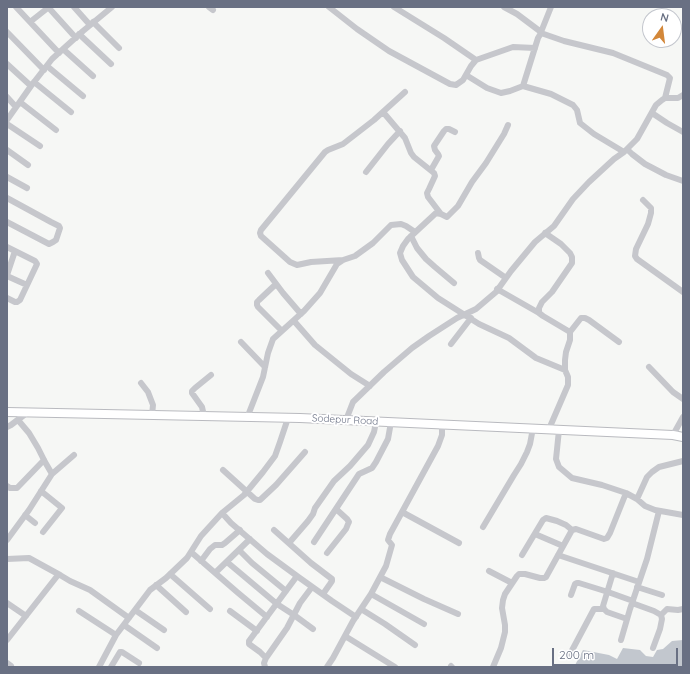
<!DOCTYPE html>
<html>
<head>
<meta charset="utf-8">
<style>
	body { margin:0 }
	#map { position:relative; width:690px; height:674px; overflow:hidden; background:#f6f7f5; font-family:Quicksand,sans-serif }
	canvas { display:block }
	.frame { position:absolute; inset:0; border:8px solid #697083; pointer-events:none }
	.north { position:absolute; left:642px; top:8px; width:40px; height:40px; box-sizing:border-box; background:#fff; border:1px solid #c3c6cd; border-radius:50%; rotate:14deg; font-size:11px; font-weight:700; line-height:16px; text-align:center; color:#697083 }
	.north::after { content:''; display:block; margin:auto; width:14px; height:18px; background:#d38739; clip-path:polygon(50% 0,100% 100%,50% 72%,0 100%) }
	.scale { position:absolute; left:552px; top:648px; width:126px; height:18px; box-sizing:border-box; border:2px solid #697083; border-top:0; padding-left:5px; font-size:12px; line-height:14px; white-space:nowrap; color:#697083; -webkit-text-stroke:3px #fff; paint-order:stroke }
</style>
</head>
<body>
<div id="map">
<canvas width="690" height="674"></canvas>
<div class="frame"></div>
<div class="north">N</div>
<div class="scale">200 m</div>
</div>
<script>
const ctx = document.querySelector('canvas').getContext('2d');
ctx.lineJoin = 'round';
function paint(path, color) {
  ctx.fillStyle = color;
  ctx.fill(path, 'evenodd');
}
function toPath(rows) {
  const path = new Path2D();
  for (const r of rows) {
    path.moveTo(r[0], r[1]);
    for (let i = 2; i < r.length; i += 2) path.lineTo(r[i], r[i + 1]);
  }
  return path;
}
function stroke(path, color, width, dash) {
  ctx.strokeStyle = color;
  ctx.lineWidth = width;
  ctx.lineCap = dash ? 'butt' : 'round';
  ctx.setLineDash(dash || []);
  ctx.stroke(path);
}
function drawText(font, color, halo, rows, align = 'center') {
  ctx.font = font + ' Quicksand,sans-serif';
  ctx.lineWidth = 4;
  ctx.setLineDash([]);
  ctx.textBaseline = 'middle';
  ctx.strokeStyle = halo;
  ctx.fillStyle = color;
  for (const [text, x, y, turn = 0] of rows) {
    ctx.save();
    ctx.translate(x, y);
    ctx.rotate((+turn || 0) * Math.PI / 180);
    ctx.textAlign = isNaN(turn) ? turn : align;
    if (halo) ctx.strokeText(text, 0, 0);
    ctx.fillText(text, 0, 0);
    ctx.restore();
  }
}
paint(toPath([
	[683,640,683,667,574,667,583,650,609,655,617,659,623,648,640,650,646,656,653,657,657,650,663,649,672,641]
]), '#c2c7ce');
const major = toPath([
	[7,412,300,418,673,435,683,437]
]);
stroke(major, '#b9babf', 10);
stroke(toPath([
	[16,7,59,53],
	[48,7,76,38],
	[74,7,90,25],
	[209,7,213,10],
	[329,7,357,29,389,51,450,84,456,85,463,80,471,66,476,60,513,47,535,48],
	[394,7,444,38,476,60],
	[504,7,517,14,541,32],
	[551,7,541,32,541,33,538,38,523,86,551,94,573,105,577,110,580,123,594,134,624,152],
	[30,22,49,7],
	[93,22,119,48],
	[7,32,44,70],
	[541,33,564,41,613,53,667,75,670,78,665,98],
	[79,34,111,64],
	[63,49,93,76],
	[7,64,31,86],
	[47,66,83,96],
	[466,75,487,88,501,93,510,91,523,86],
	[34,82,71,112],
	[7,97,16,107],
	[20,102,56,130],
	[383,112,405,138,411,153,414,157,434,173,435,176,429,189,427,193,428,197,441,214],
	[652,113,667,123,683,132],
	[7,120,31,86,52,59,83,31,112,7],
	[7,124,40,146],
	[508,125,504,134,486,163,472,182,458,206,447,217,441,214,436,213,408,239,403,246,400,253,402,260,413,277,438,298,479,324,509,338,536,358,565,370],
	[627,149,632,154,645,164,666,175,683,181],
	[7,150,28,165],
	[431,170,439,156,438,154,435,150,434,146,444,131,446,129,449,129,455,132],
	[366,172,388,144,400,131],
	[7,177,27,188],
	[7,198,51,222,59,226,60,228,56,240,53,242,49,244,7,222],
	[643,200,651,208,651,213,648,224,636,249,635,256,637,259,683,292],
	[545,233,561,244,570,253,572,257,572,263,552,292,542,302,539,308,539,313,543,316,570,332,570,340,566,352,565,360,565,370,568,377,568,385,549,429],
	[411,236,417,248,426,259,435,267,454,283],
	[7,247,35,261,37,264,20,300,17,302,15,302,7,298],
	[478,253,479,258,480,260,506,278],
	[343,260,311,262,297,265,290,262,261,236,260,233,261,230,325,152,328,150,343,144,374,120,405,92],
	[268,273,283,293,301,314],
	[7,275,15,251],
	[7,276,27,285],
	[276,284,259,300,257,302,257,305,258,307,282,331],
	[497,289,539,313],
	[294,321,315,345,351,374,370,386],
	[570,332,581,318,585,318,589,320,619,342],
	[241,342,265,367],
	[451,344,471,318],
	[649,367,673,392,683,399],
	[141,383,148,392,153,405,152,415],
	[204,416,202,407,192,393,192,391,195,388,211,375],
	[247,418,263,377,268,353,273,339,304,311,320,293,337,264,343,260,355,256,373,243,391,225,401,224,406,226,415,232],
	[346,420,353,402,384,372,412,348,429,336,457,318,476,309,496,292,511,271,535,242,554,226,573,199,589,182,614,159,624,152,637,139,656,105,662,100,665,98,678,98,683,95],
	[7,427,11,425,28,412],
	[559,430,556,459,559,467,572,478,602,485,626,493,637,499,645,506,655,510,683,515],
	[673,435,683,417],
	[223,470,255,499,258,500,260,500,276,485,305,452],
	[52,474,74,455],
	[7,486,10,488,17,488,44,460],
	[41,491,62,508,43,532],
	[637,499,647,477,652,472,659,467,683,461],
	[402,512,459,543],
	[222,513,244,495,263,472,275,456,280,442,288,418],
	[25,515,35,523],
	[483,527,514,475,521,464,527,452,530,444,533,428],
	[274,530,311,563,332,579,332,581,330,584,323,594],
	[535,534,563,546],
	[7,540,29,510,52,474,45,462,38,448,29,433,18,420],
	[314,542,359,474,372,468,376,462,388,439,391,422],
	[289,543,308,521,313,514,315,508,334,481,350,466,368,445,374,432,376,422],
	[239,550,252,563,286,591],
	[191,552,237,592,267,617],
	[327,553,346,529,348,524,349,522,347,519,336,509],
	[522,555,543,520,546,518,557,521,566,525,572,530],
	[558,555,639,582],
	[7,559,29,558,60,575],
	[201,561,210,549,215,545,222,545,225,543,240,530],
	[227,562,277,604,294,615,313,629],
	[489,571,512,583],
	[215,573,250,539],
	[613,573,603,606,604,609,607,612,627,619],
	[170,574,210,609],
	[297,576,332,601,356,617],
	[380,577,424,599,458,614],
	[156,585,186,612],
	[637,587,662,595],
	[371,594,424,624],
	[571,595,575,584,577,583,579,583,608,592,633,601],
	[7,603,26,616],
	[632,603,654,611,661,615,662,619,660,629,653,648],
	[361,609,385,624,415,645],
	[135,610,164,630],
	[79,611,116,635],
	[230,611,257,631],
	[661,615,667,609,678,610,683,609],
	[124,625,157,648],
	[345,636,395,667],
	[7,640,58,575,60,575,70,581,90,590,129,618],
	[621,640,630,609,647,559,659,511],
	[569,656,594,609,604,609],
	[266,658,287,628,300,603,312,587],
	[7,663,11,666,10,667],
	[451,666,452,667],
	[99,667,116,635,150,590,166,578,187,558,201,536,222,513,231,523,267,554,297,576,249,641,249,644,260,652,266,658,264,663,265,667],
	[111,667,120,652,122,652,139,663],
	[327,667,333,658,353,621,371,594,386,566,392,545,388,540,390,534,438,446,442,435,442,424],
	[493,667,501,648,505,632,505,625,502,608,503,600,505,594,517,576,519,574,525,574,540,578,544,578,546,577,572,530,576,529,604,539,607,538,610,533,626,493]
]), '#c6c7cc', 6);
stroke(major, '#fff', 8);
drawText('10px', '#697083', '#fff', [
	["Sodepur Road",345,420,3]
]);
</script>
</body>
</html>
